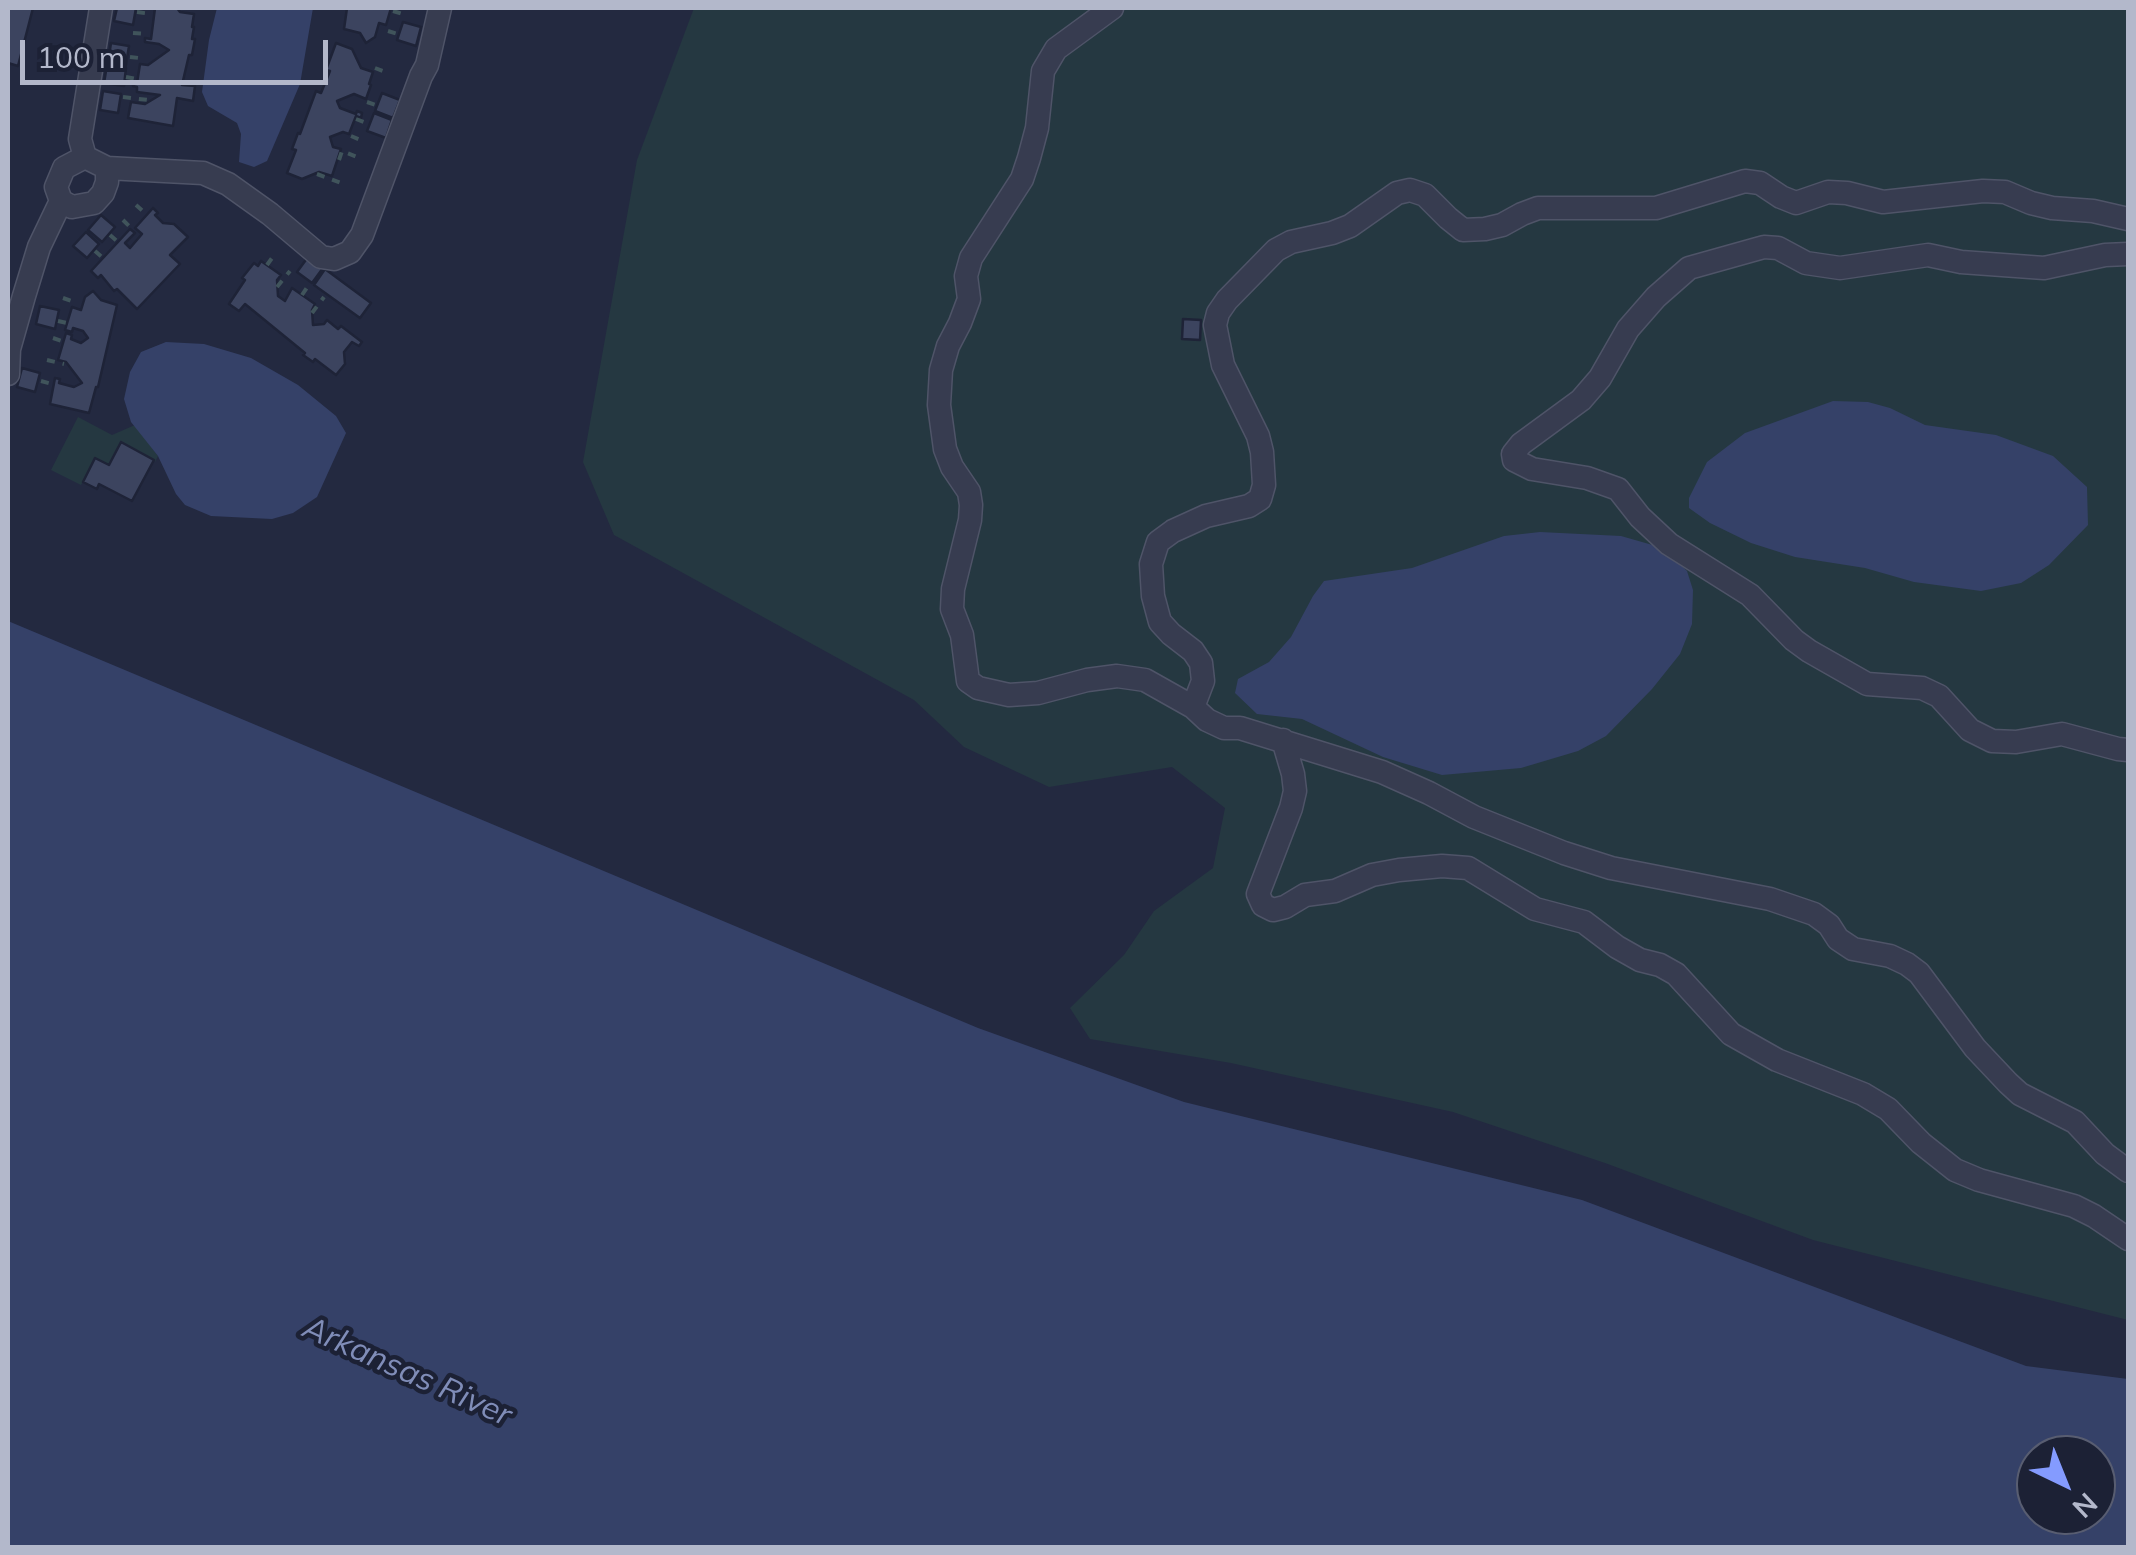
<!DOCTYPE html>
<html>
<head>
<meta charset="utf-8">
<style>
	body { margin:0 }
	#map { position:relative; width:2136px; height:1555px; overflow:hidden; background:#232940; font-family:Mulish,sans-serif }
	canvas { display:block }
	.frame { position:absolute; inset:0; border:10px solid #b3b8cb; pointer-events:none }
	.north { position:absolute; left:2016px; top:1435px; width:100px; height:100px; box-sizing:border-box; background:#1c2135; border:2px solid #585d71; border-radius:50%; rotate:137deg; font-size:28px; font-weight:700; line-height:40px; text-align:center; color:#b3b8cb }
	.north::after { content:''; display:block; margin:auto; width:35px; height:45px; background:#849bff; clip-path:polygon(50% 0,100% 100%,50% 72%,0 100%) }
	.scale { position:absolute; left:20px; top:40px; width:308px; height:45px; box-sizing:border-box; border:5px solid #b3b8cb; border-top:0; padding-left:12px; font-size:30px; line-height:35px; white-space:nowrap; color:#b3b8cb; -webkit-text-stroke:8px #1c2135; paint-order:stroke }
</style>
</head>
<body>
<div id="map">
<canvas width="2136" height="1555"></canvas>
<div class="frame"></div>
<div class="north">N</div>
<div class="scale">100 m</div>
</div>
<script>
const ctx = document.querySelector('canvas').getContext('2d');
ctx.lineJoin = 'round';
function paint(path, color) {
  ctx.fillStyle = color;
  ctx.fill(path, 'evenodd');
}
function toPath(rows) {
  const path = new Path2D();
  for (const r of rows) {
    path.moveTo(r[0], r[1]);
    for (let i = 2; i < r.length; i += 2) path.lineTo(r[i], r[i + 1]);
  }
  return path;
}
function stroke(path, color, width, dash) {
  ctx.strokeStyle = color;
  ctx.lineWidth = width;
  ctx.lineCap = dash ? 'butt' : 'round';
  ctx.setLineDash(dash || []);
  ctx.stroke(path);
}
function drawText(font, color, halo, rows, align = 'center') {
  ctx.font = font + ' Mulish,sans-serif';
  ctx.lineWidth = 9;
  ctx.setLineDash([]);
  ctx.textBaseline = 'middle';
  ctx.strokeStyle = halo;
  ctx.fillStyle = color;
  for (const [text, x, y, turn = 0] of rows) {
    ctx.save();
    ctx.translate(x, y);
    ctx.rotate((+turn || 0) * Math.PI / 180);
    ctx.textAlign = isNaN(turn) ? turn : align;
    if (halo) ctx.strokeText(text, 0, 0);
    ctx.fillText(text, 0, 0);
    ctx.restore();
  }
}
paint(toPath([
	[694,8,2128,8,2128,1320,1813,1240,1605,1163,1453,1112,1231,1063,1090,1039,1070,1008,1124,955,1154,911,1213,868,1225,808,1172,767,1049,787,964,747,914,700,614,535,583,462,637,160],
	[78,417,112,435,135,425,158,456,155,462,153,459,121,443,109,465,95,458,81,485,51,470]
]), '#253841');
paint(toPath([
	[217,8,313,8,300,84,267,161,254,167,239,162,241,134,237,123,208,106,202,92,209,40],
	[166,342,204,344,251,358,298,385,336,416,346,433,317,497,293,513,272,519,211,516,185,505,176,494,158,456,131,422,124,399,130,372,141,352],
	[1833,401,1868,402,1890,408,1925,425,1996,435,2053,456,2087,487,2088,525,2049,565,2021,583,1981,591,1914,582,1865,568,1795,557,1751,543,1710,523,1689,508,1689,498,1707,462,1745,433],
	[1540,532,1621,536,1656,546,1672,556,1687,571,1693,590,1692,624,1680,654,1652,689,1606,736,1578,751,1521,768,1442,775,1383,757,1302,719,1257,714,1235,693,1238,679,1269,662,1291,637,1313,596,1324,581,1412,568,1504,536],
	[8,621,978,1028,1184,1102,1582,1200,2026,1366,2128,1379,2128,1547,8,1547],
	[2096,1455,2096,1515,2036,1515,2036,1455]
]), '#354168');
const building = toPath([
	[8,8,33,8,18,66,8,63,8,8],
	[117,8,136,8,133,25,114,21,117,8],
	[155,8,177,8,180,12,194,14,192,27,194,27,192,39,195,39,192,55,189,55,182,85,195,86,193,101,177,98,173,126,128,118,131,102,145,104,160,95,137,92,137,87,133,86,133,82,137,83,140,64,148,65,169,50,159,44,145,42,145,38,151,39,155,8],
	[347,8,391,8,386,25,379,23,375,37,366,43,360,33,344,29,347,8],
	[403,22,421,27,416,46,397,40,403,22],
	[111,43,129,46,126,65,108,62,111,43],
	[336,43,352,49,361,68,373,72,369,84,371,85,366,99,354,94,337,101,340,108,356,114,357,111,362,113,361,118,356,116,349,134,343,132,330,137,333,147,341,149,332,176,319,172,302,179,287,173,296,150,292,149,298,133,300,134,316,91,321,93,330,71,326,70,336,43],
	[107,65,126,68,124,86,104,83,107,65],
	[103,91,121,94,118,113,100,110,103,91],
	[382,93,400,100,393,118,375,111,382,93],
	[374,113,392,120,386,138,367,131,374,113],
	[153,208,158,213,155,215,163,223,174,224,188,237,170,255,180,264,137,309,117,289,114,291,101,275,98,278,91,271,130,229,135,233,125,243,130,248,142,234,135,228,153,208],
	[101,215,115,227,102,242,88,230,101,215],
	[86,232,99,244,87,258,73,246,86,232],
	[308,257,323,268,312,283,297,272,308,257],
	[261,261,281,275,277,280,278,296,285,301,292,288,315,304,312,310,313,325,324,324,327,320,338,329,341,326,362,342,359,346,352,342,344,352,345,364,336,375,315,359,313,362,303,355,305,353,245,304,239,311,229,304,245,280,242,278,254,263,258,266,261,261],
	[325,269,371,303,360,318,314,285,325,269],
	[93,291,101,300,117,305,98,387,96,387,89,413,50,404,55,378,60,379,59,383,74,387,82,383,66,362,58,360,66,333,72,335,71,339,81,343,88,338,83,331,73,328,72,332,65,330,72,307,81,310,85,297,93,291],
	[40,306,59,310,55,329,36,324,40,306],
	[1183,319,1201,320,1200,340,1182,339,1183,319],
	[22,368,40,373,35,392,17,387,22,368],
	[121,442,154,460,132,501,99,484,97,489,83,482,95,458,109,465,121,442]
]);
paint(building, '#3c445f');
stroke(building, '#1e2337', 2.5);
const minor = toPath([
	[101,8,80,139,85,157,107,168,203,173,228,184,270,214,321,257,334,259,350,252,362,235,421,76,427,65,440,8],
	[1112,8,1056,49,1043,71,1037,128,1029,158,1022,179,971,258,966,276,969,299,960,323,948,346,941,370,939,405,945,449,952,467,969,492,971,505,970,520,953,589,952,609,962,635,968,681,978,688,1009,695,1038,693,1087,680,1117,676,1145,680,1193,707,1207,720,1224,728,1240,728,1382,772,1429,793,1474,817,1564,853,1611,868,1770,899,1814,914,1829,925,1838,939,1853,949,1890,956,1907,964,1919,973,1975,1048,2008,1083,2020,1094,2075,1122,2105,1154,2128,1171],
	[61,201,72,207,94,203,103,193,107,182,107,168],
	[2128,254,2105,255,2044,268,1961,262,1928,255,1840,268,1806,263,1778,248,1764,247,1689,268,1656,297,1628,329,1600,378,1581,400,1521,444,1513,454,1514,460,1532,469,1587,478,1618,489,1640,517,1669,544,1750,595,1794,640,1809,651,1867,684,1922,688,1939,696,1970,730,1992,741,2016,742,2062,734,2118,749,2128,750],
	[8,374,9,349,24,296,39,247,61,201,56,187,64,168,85,157],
	[1193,707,1203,681,1201,663,1193,651,1171,634,1160,622,1153,596,1151,564,1158,542,1173,531,1206,516,1249,506,1260,499,1264,485,1262,452,1258,436,1223,365,1215,325,1218,313,1227,300,1276,250,1291,242,1332,233,1350,226,1397,193,1410,190,1425,195,1448,218,1463,230,1485,229,1502,225,1522,214,1538,208,1656,208,1745,181,1760,183,1781,197,1796,203,1828,192,1847,193,1883,202,1983,191,2005,192,2031,203,2052,208,2093,211,2128,219],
	[1283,740,1293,774,1295,791,1291,808,1258,894,1263,905,1273,910,1285,907,1305,895,1335,891,1372,875,1399,870,1442,866,1468,868,1535,909,1584,922,1617,947,1640,960,1660,965,1676,974,1731,1034,1777,1060,1863,1094,1888,1109,1921,1143,1955,1170,1979,1180,2074,1206,2094,1216,2128,1239]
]);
stroke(minor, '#4f5468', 25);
stroke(toPath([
	[393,11,403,14],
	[137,12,151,14],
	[388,31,398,34],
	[133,33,147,34],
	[130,57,139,58],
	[375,68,388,73],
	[126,77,136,79],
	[123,97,148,100],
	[367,102,376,105],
	[356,119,369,124],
	[351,136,363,141],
	[339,160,342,151,357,157],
	[317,174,347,185],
	[136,205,146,214],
	[123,220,131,228],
	[110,235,118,242],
	[95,251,103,258],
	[267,265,272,258],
	[277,287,290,271],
	[302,295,308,286],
	[63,298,74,302],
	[312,313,324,297],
	[58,321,67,323],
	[53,338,62,341],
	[47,360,64,364],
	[41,381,52,384]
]), '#40545b', 4, [8, 8]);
stroke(minor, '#373c50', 22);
drawText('italic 32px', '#808db8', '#1c2135', [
	["Arkansas River",407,1372,24]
]);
</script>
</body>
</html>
